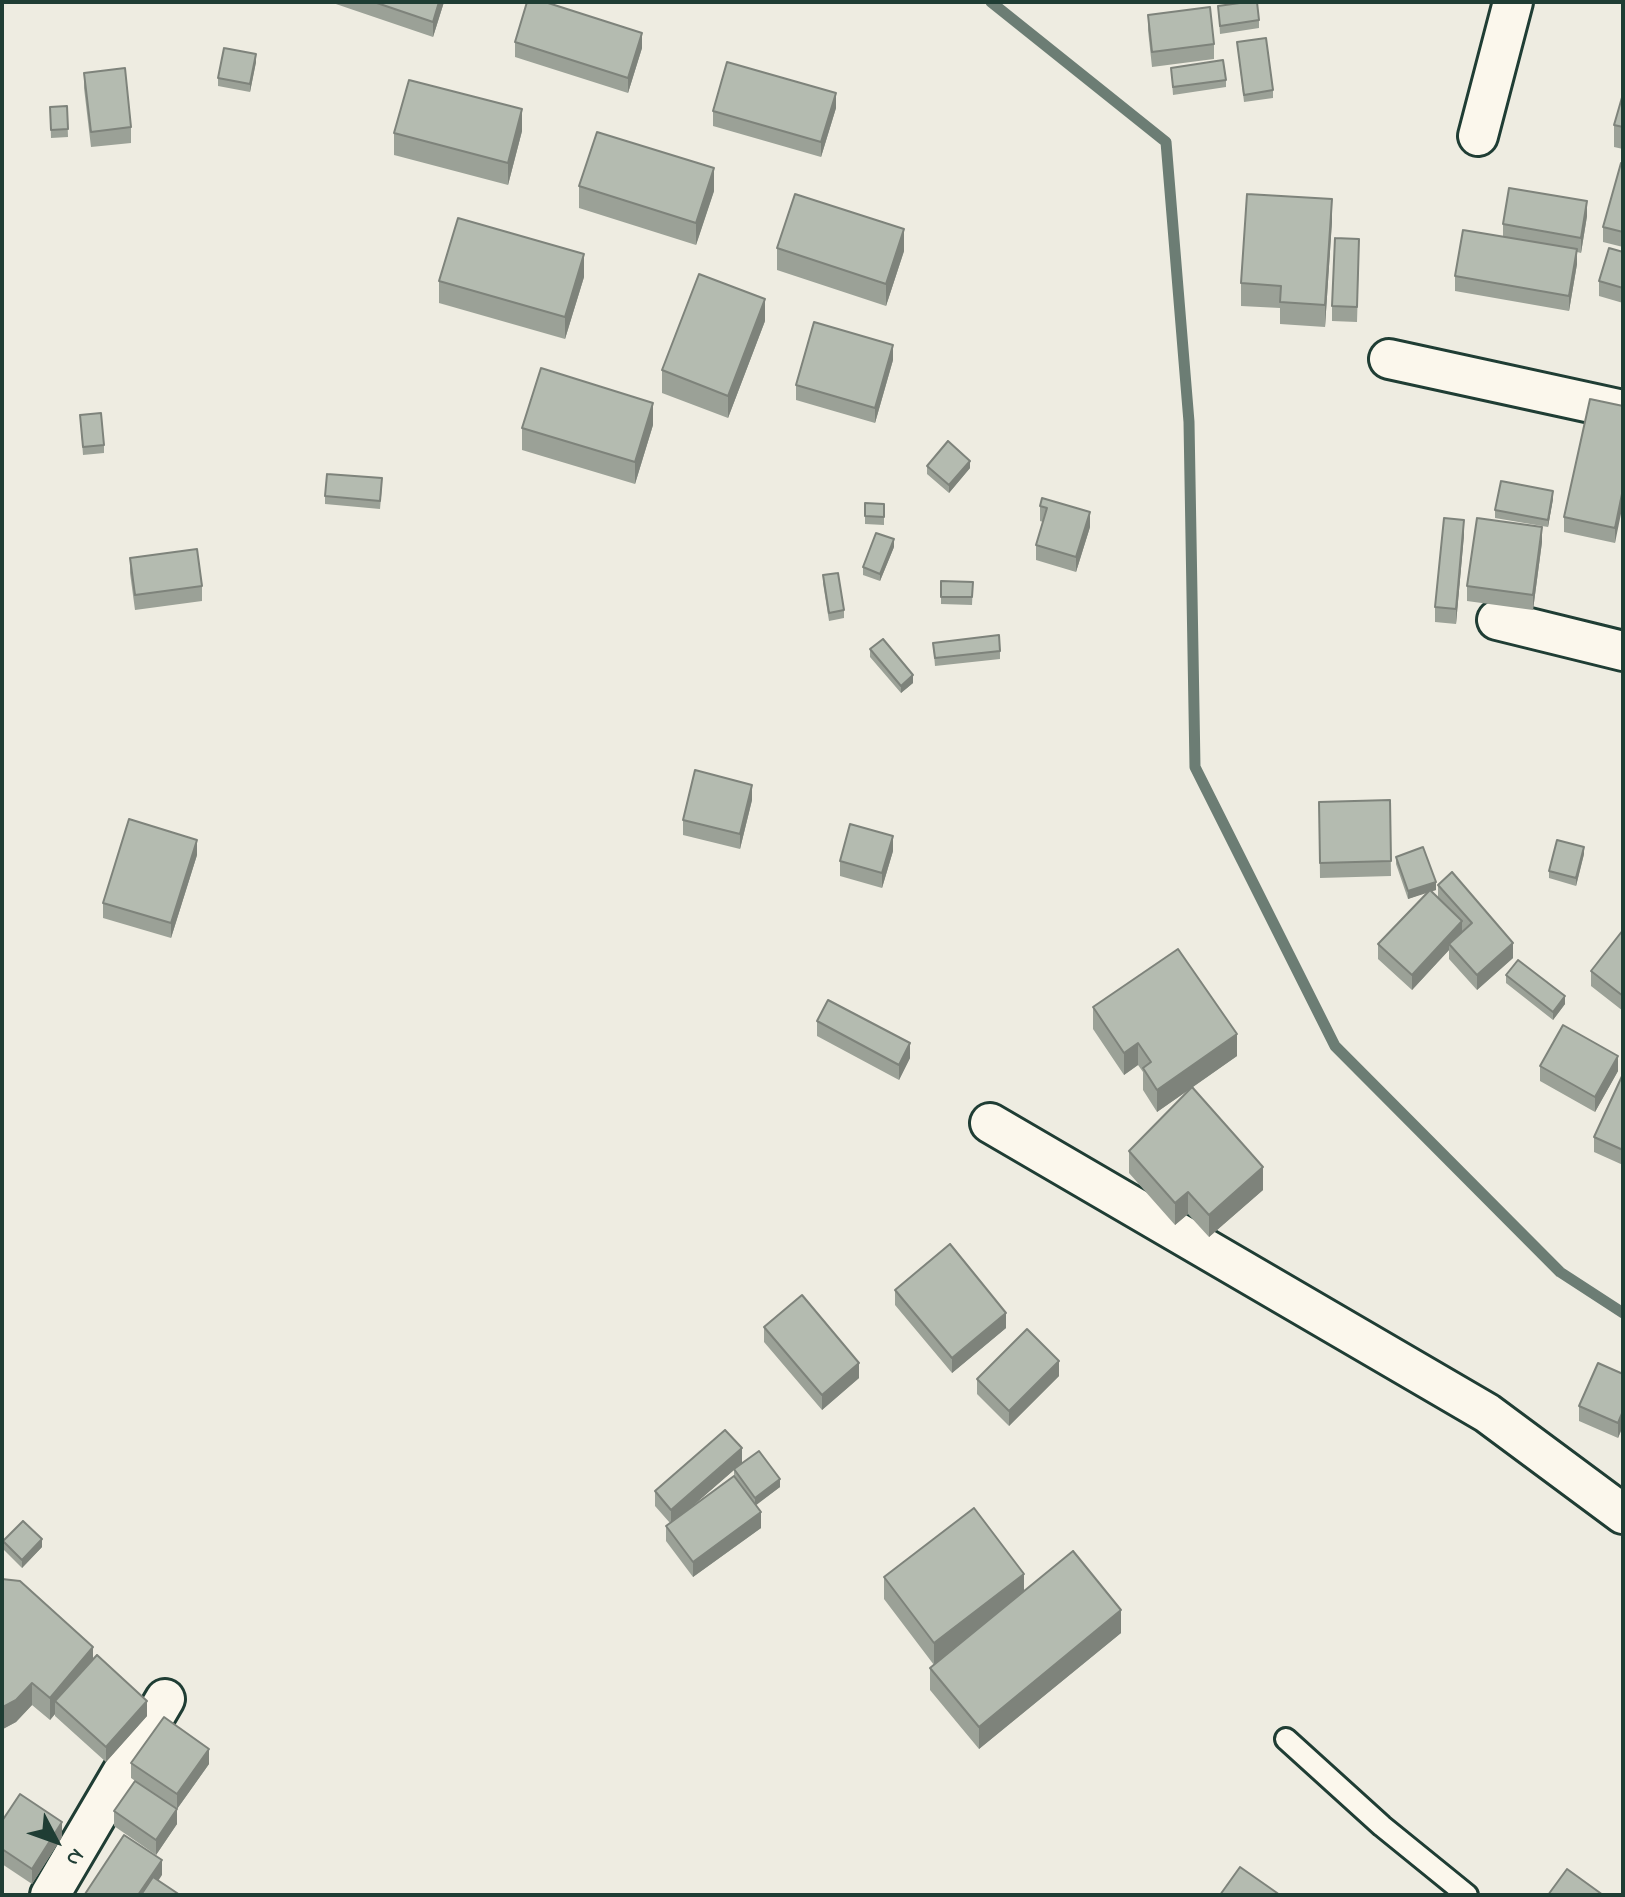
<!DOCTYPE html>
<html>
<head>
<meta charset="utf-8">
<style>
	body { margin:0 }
	#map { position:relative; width:1625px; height:1897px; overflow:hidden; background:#eeece1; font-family:"Indie Flower",sans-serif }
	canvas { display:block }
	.frame { position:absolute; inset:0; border:4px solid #1f3d34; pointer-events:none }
	.north { position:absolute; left:16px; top:1801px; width:80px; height:80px; -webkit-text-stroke:6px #fbf7ec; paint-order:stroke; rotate:131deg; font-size:22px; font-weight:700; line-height:32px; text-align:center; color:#1f3d34 }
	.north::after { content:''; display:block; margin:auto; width:28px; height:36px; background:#1f3d34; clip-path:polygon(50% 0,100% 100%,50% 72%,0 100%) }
</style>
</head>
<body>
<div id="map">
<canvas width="1625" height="1897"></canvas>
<div class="frame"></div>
<div class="north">N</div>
</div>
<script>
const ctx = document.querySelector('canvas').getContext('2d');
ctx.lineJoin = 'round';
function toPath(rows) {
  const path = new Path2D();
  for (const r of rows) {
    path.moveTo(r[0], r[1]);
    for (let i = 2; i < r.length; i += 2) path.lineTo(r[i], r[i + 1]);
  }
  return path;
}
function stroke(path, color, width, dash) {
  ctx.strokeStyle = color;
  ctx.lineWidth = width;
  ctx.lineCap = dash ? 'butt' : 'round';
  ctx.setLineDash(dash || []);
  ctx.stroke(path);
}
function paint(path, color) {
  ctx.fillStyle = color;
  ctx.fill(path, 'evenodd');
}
stroke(toPath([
	[991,2,1166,142,1189,422,1195,767,1335,1046,1560,1272,1623,1313]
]), '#6c7d74', 11);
const lane = toPath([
	[1286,1739,1382,1826,1467,1895]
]);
const street = toPath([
	[1478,136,1513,2],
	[1389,359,1623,410],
	[1497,620,1623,651],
	[990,1123,1487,1413,1623,1514],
	[50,1895,165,1699]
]);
stroke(lane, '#1f3d34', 26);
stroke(street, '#1f3d34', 44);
stroke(lane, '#fbf7ec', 20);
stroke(street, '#fbf7ec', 38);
paint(toPath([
	[330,2,444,2,433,37],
	[1218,6,1259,20,1259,28,1220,34],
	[1148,15,1214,44,1214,59,1152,67,1148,30],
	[515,42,642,48,628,93,515,57],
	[1237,42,1273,90,1273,98,1244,102],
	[256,62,250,92,218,86,218,78],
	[1171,68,1226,80,1226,87,1173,95],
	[84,73,131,127,131,143,91,147,84,88],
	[1623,94,1623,149,1614,147,1614,125],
	[67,106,68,137,51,138,50,107],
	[836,108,821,157,713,126,713,111],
	[522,131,508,185,394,155,394,133],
	[1623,164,1623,247,1603,242,1603,227],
	[579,186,714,191,696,245,579,208],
	[1587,216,1581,253,1577,252,1577,264,1569,311,1455,291,1455,276,1503,237,1503,224],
	[1332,221,1325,327,1280,324,1280,308,1241,306,1241,283],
	[777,248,904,251,886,306,777,270],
	[1623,252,1623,303,1599,296,1599,281],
	[1359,254,1357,322,1332,321,1332,306],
	[584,277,565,339,439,303,439,281],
	[765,321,728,418,662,393,662,370],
	[893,360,875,423,796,400,796,385],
	[1623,406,1615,543,1564,532,1564,517],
	[80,415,104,445,104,453,83,455],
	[653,425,635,484,522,450,522,428],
	[927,466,970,468,949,493,927,474],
	[382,486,380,509,325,504,325,496],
	[1042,498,1090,527,1076,572,1036,560,1036,545,1043,522,1040,521,1040,506],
	[1553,499,1548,527,1495,518,1495,510],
	[865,503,884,504,884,525,865,524],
	[1464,535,1456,624,1435,622,1435,607],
	[1542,542,1533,610,1467,601,1467,586],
	[894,547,880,581,863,575,863,567],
	[130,558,202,586,202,601,135,610,130,573],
	[823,575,844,610,844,618,829,621,823,583],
	[941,581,973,582,972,605,941,604],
	[933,643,1000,651,1000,659,935,666],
	[870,649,913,683,901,693,870,657],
	[752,800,740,849,683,835,683,820],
	[1390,800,1391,876,1320,878,1319,802],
	[893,851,882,888,840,876,840,861],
	[1584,854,1576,886,1549,878,1549,871],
	[197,855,171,938,103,918,103,903],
	[1396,857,1436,890,1431,891,1438,898,1438,885,1513,958,1477,990,1449,959,1449,950,1412,990,1378,959,1378,944,1427,892,1408,899,1396,864],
	[1623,930,1623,1011,1591,986,1591,971],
	[1506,975,1565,1004,1553,1020,1506,983],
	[1093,1007,1237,1056,1193,1087,1263,1190,1209,1237,1188,1214,1175,1225,1129,1173,1129,1151,1190,1089,1157,1112,1143,1090,1143,1072,1138,1065,1124,1075,1093,1029],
	[817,1021,910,1058,899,1080,817,1036],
	[1540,1066,1618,1071,1595,1112,1540,1081],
	[1623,1074,1623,1165,1594,1152,1594,1137],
	[895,1290,1006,1328,952,1373,895,1305],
	[764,1327,859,1378,822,1410,764,1342],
	[1623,1374,1623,1426,1618,1438,1579,1421,1579,1406],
	[1059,1376,1009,1426,977,1394,977,1379],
	[742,1463,780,1487,755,1505,761,1528,693,1577,666,1541,666,1526,670,1523,655,1506,655,1491],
	[734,1470,734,1476,691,1507],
	[3,1541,42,1547,22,1568,3,1549],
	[884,1577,1024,1591,1121,1633,979,1749,930,1690,930,1668,934,1665,884,1599],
	[2,1579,93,1660,147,1716,106,1762,55,1716,55,1714,50,1720,32,1705,16,1722,3,1729,2,1728],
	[131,1763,209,1764,177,1809,177,1824,156,1855,114,1826,114,1811,172,1806,131,1778],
	[2,1821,62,1837,32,1884,2,1864]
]), '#9ba197');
paint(toPath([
	[439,2,444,2,433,37,433,22],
	[642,33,642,48,628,93,628,78],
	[256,54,256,62,250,92,250,84],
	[836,93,836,108,821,157,821,142],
	[522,109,522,131,508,185,508,163],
	[714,168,714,191,696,245,696,223],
	[1332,199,1332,221,1325,327,1325,305],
	[1587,201,1587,216,1581,253,1581,238],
	[904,229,904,251,886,306,886,284],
	[1577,249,1577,264,1569,311,1569,296],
	[584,254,584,277,565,339,565,317],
	[765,299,765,321,728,418,728,396],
	[893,345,893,360,875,423,875,408],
	[653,403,653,425,635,484,635,462],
	[970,461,970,468,949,493,949,485],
	[1623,489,1623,504,1615,543,1615,528],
	[1553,491,1553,499,1548,527,1548,520],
	[1090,512,1090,527,1076,572,1076,557],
	[1464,520,1464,535,1456,624,1456,609],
	[1542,527,1542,542,1533,610,1533,595],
	[894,539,894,547,880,581,880,574],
	[913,675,913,683,901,693,901,686],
	[752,785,752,800,740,849,740,834],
	[893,836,893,851,882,888,882,873],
	[197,840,197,855,171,938,171,923],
	[1584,847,1584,854,1576,886,1576,878],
	[1436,882,1436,890,1408,899,1408,891],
	[1462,921,1462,936,1449,944,1449,950,1412,990,1412,975],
	[1513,943,1513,958,1477,990,1477,975],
	[1565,996,1565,1004,1553,1020,1553,1012],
	[1237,1034,1237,1056,1157,1112,1157,1090],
	[910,1043,910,1058,899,1080,899,1065],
	[1138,1043,1138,1065,1124,1075,1124,1053],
	[1618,1056,1618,1071,1595,1112,1595,1097],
	[1263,1167,1263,1190,1209,1237,1209,1215],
	[1188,1192,1188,1214,1175,1225,1175,1203],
	[1006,1313,1006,1328,952,1373,952,1358],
	[1059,1361,1059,1376,1009,1426,1009,1411],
	[859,1363,859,1378,822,1410,822,1395],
	[1623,1411,1623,1426,1618,1438,1618,1423],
	[742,1448,742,1463,671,1525,671,1510],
	[780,1479,780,1487,755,1506,755,1498],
	[761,1512,761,1528,693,1577,693,1562],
	[42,1539,42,1547,22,1568,22,1560],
	[1024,1574,1024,1596,934,1665,934,1643],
	[1121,1610,1121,1633,979,1749,979,1727],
	[93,1647,93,1669,55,1701,55,1714,50,1720,50,1698],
	[32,1683,32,1705,16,1722,3,1729,3,1707],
	[147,1701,147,1716,106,1762,106,1747],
	[209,1749,209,1764,177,1809,177,1794],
	[177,1809,177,1824,156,1855,156,1840],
	[62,1822,62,1837,32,1884,32,1869],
	[162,1860,162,1875,149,1895,138,1895]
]), '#7e837b');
const building = toPath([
	[374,2,439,2,433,22,374,2],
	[527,2,545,2,642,33,628,78,515,42,527,2],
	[1247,2,1257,2,1259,20,1220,26,1218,6,1247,2],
	[1210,7,1214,44,1152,52,1148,15,1210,7],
	[1266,38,1273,90,1244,95,1237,42,1266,38],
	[224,48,256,54,250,84,218,78,224,48],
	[1223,60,1226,80,1173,87,1171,68,1223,60],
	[727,62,836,93,821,142,713,111,727,62],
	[125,68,131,127,91,132,84,73,125,68],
	[409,80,522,109,508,163,394,133,409,80],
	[1623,94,1623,127,1614,125,1623,94],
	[67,106,68,129,51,130,50,107,67,106],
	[597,132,714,168,696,223,579,186,597,132],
	[1621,163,1623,164,1623,232,1603,227,1621,163],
	[1509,188,1587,201,1581,238,1503,224,1509,188],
	[795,194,904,229,886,284,777,248,795,194],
	[1247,194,1332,199,1325,305,1280,302,1281,286,1241,283,1247,194],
	[458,218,584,254,565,317,439,281,458,218],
	[1463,230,1577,249,1569,296,1455,276,1463,230],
	[1335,238,1359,239,1357,307,1332,306,1335,238],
	[1609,248,1623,252,1623,288,1599,281,1609,248],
	[699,274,765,299,728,396,662,370,699,274],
	[814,322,893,345,875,408,796,385,814,322],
	[541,368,653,403,635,462,522,428,541,368],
	[1590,399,1623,406,1623,489,1615,528,1564,517,1590,399],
	[101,413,104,445,83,447,80,415,101,413],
	[948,441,970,461,949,485,927,466,948,441],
	[327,474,382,478,380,501,325,496,327,474],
	[1501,481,1553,491,1548,520,1495,510,1501,481],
	[1042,498,1090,512,1076,557,1036,545,1047,508,1040,506,1042,498],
	[865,503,884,504,884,517,865,516,865,503],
	[1444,518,1464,520,1456,609,1435,607,1444,518],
	[1477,518,1542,527,1533,595,1467,586,1477,518],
	[876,533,894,539,880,574,863,567,876,533],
	[197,549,202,586,135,595,130,558,197,549],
	[838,573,844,610,829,613,823,575,838,573],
	[941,581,973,582,972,597,941,597,941,581],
	[999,635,1000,651,935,658,933,643,999,635],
	[883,639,913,675,901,686,870,649,883,639],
	[695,770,752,785,740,834,683,820,695,770],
	[1390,800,1391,861,1320,863,1319,802,1390,800],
	[129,819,197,840,171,923,103,903,129,819],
	[850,824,893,836,882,873,840,861,850,824],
	[1557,840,1584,847,1576,878,1549,871,1557,840],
	[1423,847,1436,882,1408,891,1396,857,1423,847],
	[1452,872,1513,943,1477,975,1449,944,1472,923,1438,885,1452,872],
	[1430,890,1462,921,1412,975,1378,944,1430,890],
	[1623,930,1623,996,1591,971,1623,930],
	[1178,949,1237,1034,1157,1090,1143,1068,1151,1062,1138,1043,1124,1053,1093,1007,1178,949],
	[1518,960,1565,996,1553,1012,1506,975,1518,960],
	[828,1000,910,1043,899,1065,817,1021,828,1000],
	[1563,1025,1618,1056,1595,1097,1540,1066,1563,1025],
	[1623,1074,1623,1150,1594,1137,1623,1074],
	[1192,1087,1263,1167,1209,1215,1188,1192,1175,1203,1129,1151,1192,1087],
	[950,1244,1006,1313,952,1358,895,1290,950,1244],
	[802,1295,859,1363,822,1395,764,1327,802,1295],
	[1027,1329,1059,1361,1009,1411,977,1379,1027,1329],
	[1598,1363,1623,1374,1623,1411,1618,1423,1579,1406,1598,1363],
	[725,1430,742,1448,671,1510,655,1491,725,1430],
	[759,1451,780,1479,755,1498,734,1469,759,1451],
	[734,1476,761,1512,693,1562,666,1526,734,1476],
	[974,1508,1024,1574,934,1643,884,1577,974,1508],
	[23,1521,42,1539,22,1560,3,1541,23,1521],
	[1073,1551,1121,1610,979,1727,930,1668,1073,1551],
	[2,1579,20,1581,93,1647,50,1698,32,1683,16,1700,3,1707,2,1706,2,1579],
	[97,1655,147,1701,106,1747,55,1701,97,1655],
	[164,1717,209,1749,177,1794,131,1763,164,1717],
	[135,1781,177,1809,156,1840,114,1811,135,1781],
	[20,1794,62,1822,32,1869,2,1849,2,1821,20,1794],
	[124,1835,162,1860,138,1895,86,1895,85,1894,124,1835],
	[1240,1867,1280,1895,1220,1895,1240,1867],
	[1567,1869,1603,1895,1548,1895,1567,1869],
	[153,1877,180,1895,141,1895,153,1877]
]);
paint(building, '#b4bbb0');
stroke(building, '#7e837b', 2);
</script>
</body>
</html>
